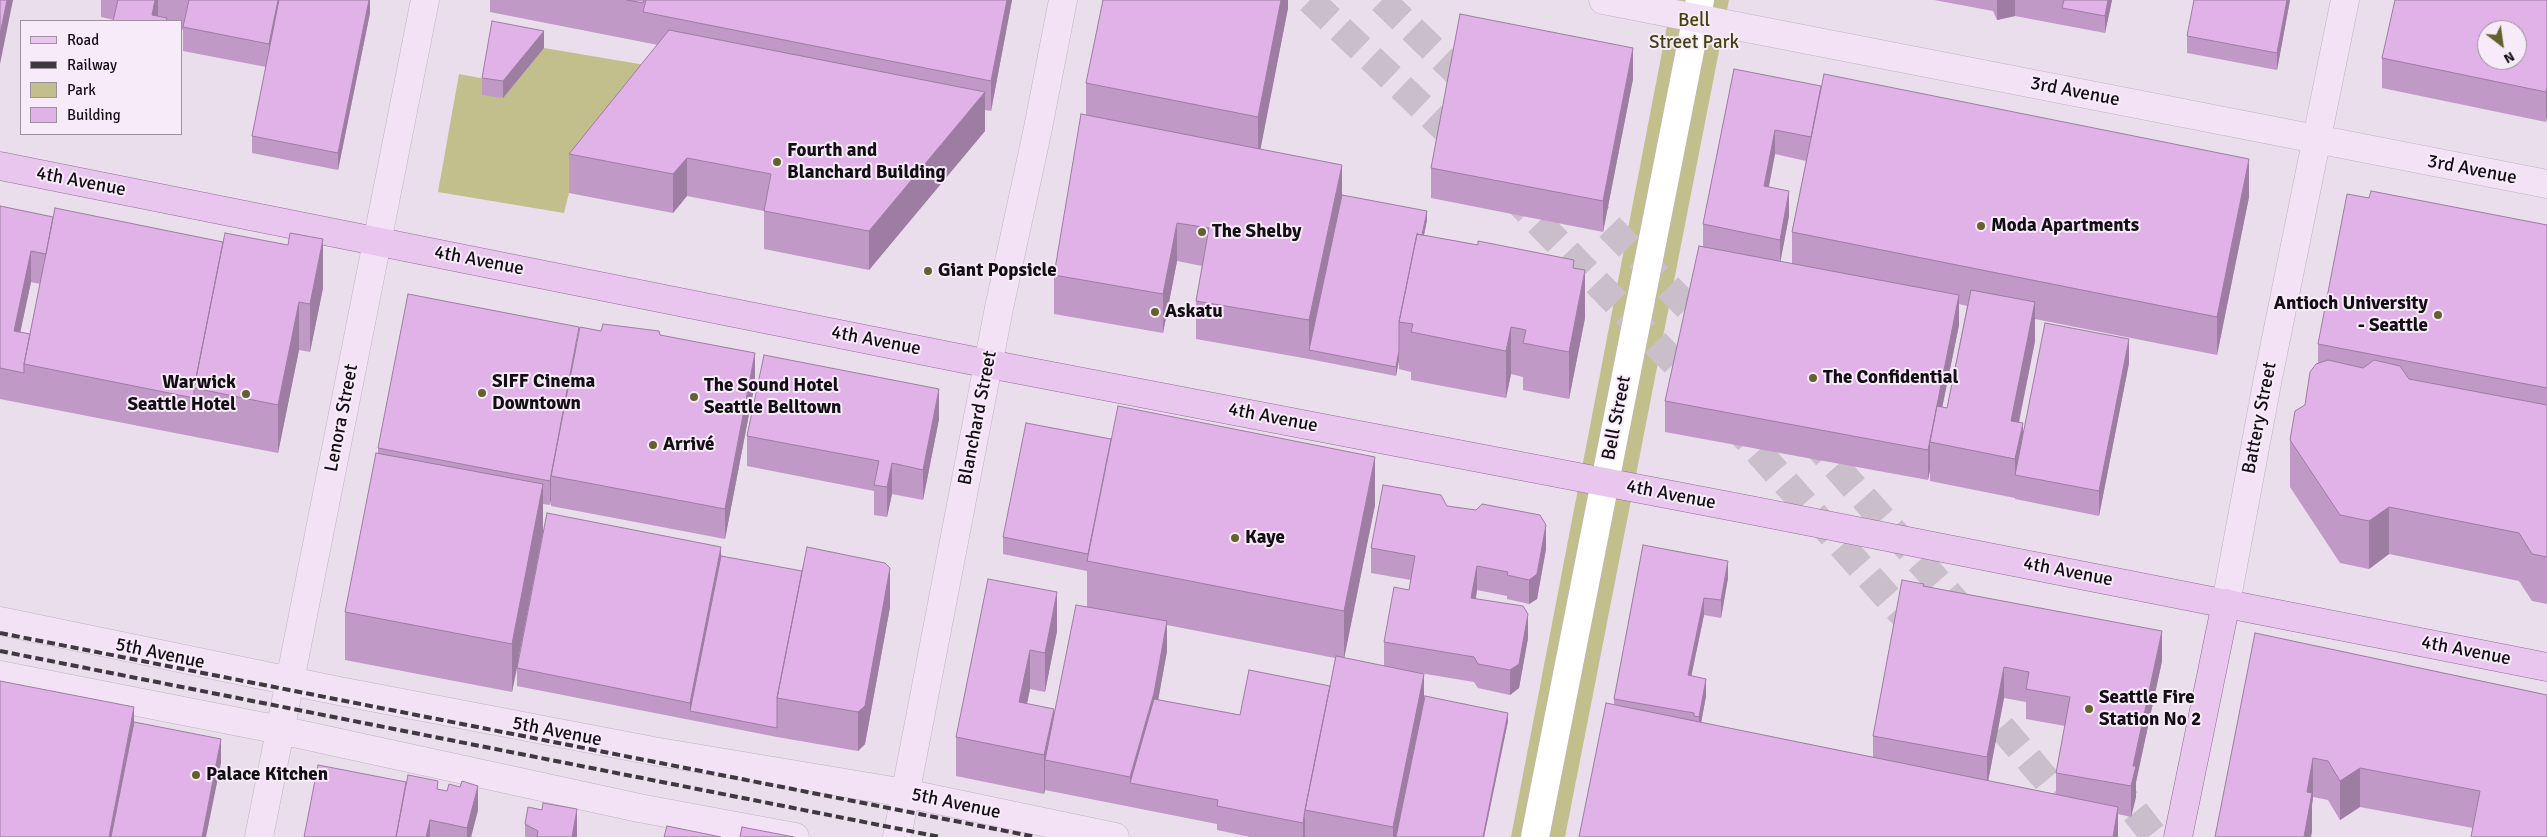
<!DOCTYPE html>
<html>
<head>
<meta charset="utf-8">
<style>
	body { margin:0 }
	#map { position:relative; width:2547px; height:837px; overflow:hidden; background:#eaddec; font-family:Signika,sans-serif }
	canvas { display:block }
	.legend { position:absolute; left:20px; top:20px; width:162px; height:115px; box-sizing:border-box; background:#f7eaf9; border:1px solid #9b929d; margin:0; padding:6px 9px; list-style:none; font-size:15px; color:#120e13 }
	.legend li { display:flex; align-items:center; gap:10px; height:25px }
	.legend b { width:25px; border:1px solid #9b929d }
	.north { position:absolute; left:2477px; top:20px; width:50px; height:50px; box-sizing:border-box; background:#f7eaf9; border:1px solid #9b929d; border-radius:50%; rotate:150deg; font-size:14px; font-weight:700; line-height:20px; text-align:center; color:#120e13 }
	.north::after { content:''; display:block; margin:auto; width:18px; height:22px; background:#64612d; clip-path:polygon(50% 0,100% 100%,50% 72%,0 100%) }
</style>
</head>
<body>
<div id="map">
<canvas width="2547" height="837"></canvas>
<ul class="legend">
<li><b style="height:6px;background:#e8c6ed"></b>Road</li>
<li><b style="height:6px;background:#3e383f"></b>Railway</li>
<li><b style="height:14px;background:#c2bf8c"></b>Park</li>
<li><b style="height:14px;background:#e0b2e7"></b>Building</li>
</ul>
<div class="north">N</div>
</div>
<script>
const ctx = document.querySelector('canvas').getContext('2d');
ctx.lineJoin = 'round';
function paint(path, color) {
  ctx.fillStyle = color;
  ctx.fill(path, 'evenodd');
}
function toPath(rows) {
  const path = new Path2D();
  for (const r of rows) {
    path.moveTo(r[0], r[1]);
    for (let i = 2; i < r.length; i += 2) path.lineTo(r[i], r[i + 1]);
  }
  return path;
}
function stroke(path, color, width, dash) {
  ctx.strokeStyle = color;
  ctx.lineWidth = width;
  ctx.lineCap = dash ? 'butt' : 'round';
  ctx.setLineDash(dash || []);
  ctx.stroke(path);
}
function drawText(font, color, halo, rows, align = 'center') {
  ctx.font = font + ' Signika,sans-serif';
  ctx.lineWidth = 4;
  ctx.setLineDash([]);
  ctx.textBaseline = 'middle';
  ctx.strokeStyle = halo;
  ctx.fillStyle = color;
  for (const [text, x, y, turn = 0] of rows) {
    ctx.save();
    ctx.translate(x, y);
    ctx.rotate((+turn || 0) * Math.PI / 180);
    ctx.textAlign = isNaN(turn) ? turn : align;
    if (halo) ctx.strokeText(text, 0, 0);
    ctx.fillText(text, 0, 0);
    ctx.restore();
  }
}
paint(toPath([
	[1672,0,1729,0,1565,837,1511,837],
	[544,48,669,69,569,193,564,213,438,192,459,74,485,79,502,98]
]), '#c2bf8c');
stroke(toPath([
	[1310,0,1466,149],
	[1382,0,1476,91],
	[1509,192,1700,389],
	[1580,197,1712,332],
	[1730,420,1922,636],
	[1808,435,1970,618],
	[1974,695,2095,837],
	[2109,779,2155,837]
]), '#cabecb', 28, [28, 14]);
const street = toPath([
	[1535,837,1700,0]
]);
const secondary = toPath([
	[1603,0,2547,184],
	[2226,603,2268,378,2345,0],
	[0,621,334,690,653,751,905,793,1115,837],
	[0,675,280,730,639,808,795,837],
	[259,837,425,0],
	[897,837,999,308,1037,133,1063,0]
]);
const primary = toPath([
	[0,166,989,364,1750,510,2547,667],
	[2178,837,2226,603]
]);
stroke(street, '#c0b3c1', 29);
stroke(secondary, '#c0b3c1', 29);
stroke(primary, '#936d99', 29);
stroke(street, '#fff', 28);
stroke(secondary, '#f3e2f6', 28);
stroke(primary, '#e8c6ed', 28);
stroke(toPath([
	[0,633,1036,837],
	[0,651,940,837]
]), '#3e383f', 4, [8, 4]);
paint(toPath([
	[101,0,370,0,370,13,338,170,252,153,252,136,266,67,183,51,183,30,181,30,181,21,113,21,114,20,101,17],
	[490,0,1012,0,991,111,985,110,985,131,869,270,764,249,764,211,687,196,673,213,569,193,569,154,658,45,490,12],
	[1288,0,1288,8,1260,149,1342,195,1427,220,1424,235,1574,268,1585,318,1569,399,1523,390,1523,377,1511,374,1506,398,1411,380,1411,372,1399,369,1399,360,1396,376,1309,359,1196,339,1196,301,1202,266,1177,261,1163,333,1054,314,1054,275,1086,115,1086,83],
	[1934,0,2112,0,2105,33,2015,16,1997,20,1993,11],
	[2290,0,2277,70,2187,53,2187,36],
	[2547,0,2546,122,2382,88,2382,58],
	[544,48,503,98,482,95,482,78],
	[1734,69,2249,197,2217,355,2035,319,2035,341,2019,423,2023,437,2129,363,2099,516,2015,499,2015,498,1930,481,1930,470,1928,480,1665,432,1665,401,1703,247,1703,224],
	[1775,154,1806,161,1792,232,1792,264,1780,261,1789,216,1769,187],
	[1959,304,1967,306,1947,408,1942,407,1959,325],
	[1633,79,1603,232,1431,198,1431,168],
	[2369,198,2547,225,2547,604,2532,601,2519,581,2389,554,2369,569,2340,563,2290,487,2290,440,2305,405,2318,364,2318,344],
	[0,206,323,288,310,352,299,350,278,453,0,399],
	[31,282,40,284,30,334,20,332],
	[601,331,660,335,755,383,725,539,551,506,551,499,550,505,543,504,543,532,518,659,721,556,890,607,865,744,858,751,777,737,517,686,517,669,512,692,345,660,345,612,378,453,378,448],
	[939,419,923,500,892,494,887,517,874,515,874,491,747,466,747,436],
	[1375,505,1344,658,1384,666,1384,642,1409,590,1411,580,1371,573,1371,548,1447,506,1546,549,1537,599,1529,604,1507,599,1507,596,1477,590,1476,599,1528,638,1519,688,1510,695,1478,688,1474,682,1414,672,1424,699,1508,721,1484,837,1250,837,1217,830,1217,824,1045,790,1044,794,956,776,956,737,988,579,1057,631,1045,692,1030,689,1027,704,1054,718,1087,607,1087,571,1003,554,1003,537],
	[1167,625,1335,658,1330,686,1240,715,1158,700,1167,651],
	[1643,545,1728,578,1721,618,1704,615,1691,676,1706,696,1701,723,1873,757,1873,736,1924,586,2162,661,2136,782,2136,797,2131,817,2118,814,2118,837,1614,705,1614,699],
	[2004,698,2026,702,2026,719,2065,726,2056,773,2056,794,1988,781],
	[2255,633,2547,695,2473,828,2360,807,2340,820,2328,800,2313,797,2312,805,2312,832],
	[438,789,478,810,471,837,304,837],
	[525,824,577,834,577,837,525,837]
]), '#c199c7');
paint(toPath([
	[7,0,13,0,0,64,0,34],
	[155,0,158,0,158,21,152,15],
	[278,0,283,0,269,68,269,44],
	[369,0,370,0,370,13,338,170,338,153],
	[1007,0,1012,0,991,111,991,81],
	[1281,0,1288,0,1288,8,1258,162,1258,117],
	[1997,0,2015,0,2015,16,1997,20],
	[2108,0,2112,0,2105,33,2105,16],
	[2287,0,2290,0,2277,70,2277,53],
	[544,31,544,48,503,98,503,81],
	[1633,48,1633,79,1603,232,1603,201],
	[2547,87,2547,117,2546,122,2546,92],
	[985,92,985,131,869,270,869,231],
	[1775,130,1775,154,1764,210,1764,186],
	[687,158,687,196,673,213,673,174],
	[2249,159,2249,197,2217,355,2217,317],
	[1342,165,1342,204,1309,350,1309,320],
	[1789,191,1789,216,1780,264,1780,240],
	[1427,211,1427,220,1406,323],
	[1177,223,1177,261,1163,333,1163,294],
	[323,239,323,288,310,352,310,304],
	[31,251,31,282,14,362,14,331],
	[1585,270,1585,318,1569,399,1569,352],
	[1959,295,1959,325,1935,443,1930,442,1930,470,1928,480,1928,450],
	[299,302,299,350,278,453,278,405],
	[2035,302,2035,341,2011,460,2011,421],
	[1511,327,1511,374,1506,398,1506,351],
	[2129,339,2129,363,2099,516,2099,491],
	[1399,351,1399,360,1396,376,1396,367],
	[755,353,755,383,725,539,725,509],
	[939,389,939,419,923,500,923,470],
	[2023,423,2023,462,2015,475,2015,459],
	[1375,457,1375,505,1344,659,1344,611],
	[892,463,892,494,887,517,887,487],
	[551,476,551,499,550,505,550,481],
	[543,484,543,532,512,692,512,644],
	[2389,507,2389,554,2369,569,2369,521],
	[1546,525,1546,549,1537,599,1529,604,1529,580],
	[721,547,721,564,690,711,690,703],
	[1728,561,1728,578,1721,618,1721,600],
	[1477,566,1477,590,1471,623,1471,598],
	[890,568,890,607,865,744,858,751,858,712],
	[1057,592,1057,631,1045,692,1045,653],
	[1704,598,1704,615,1688,692,1688,675],
	[1528,614,1528,638,1519,688,1510,695,1510,670],
	[1167,621,1167,651,1154,723,1130,783,1130,777],
	[2162,631,2162,661,2136,782,2136,797,2131,817,2131,786,2133,766],
	[1030,650,1030,689,1019,741,1019,702],
	[2004,667,2004,698,1987,787,1987,757],
	[1424,674,1424,704,1397,837,1393,837,1393,827],
	[1706,679,1706,696,1699,734,1699,717],
	[134,707,134,746,117,837,109,837],
	[1054,709,1054,748,1045,760,1045,790,1044,794,1044,755],
	[1508,713,1508,721,1484,837,1483,837],
	[221,739,221,763,206,837,202,837],
	[2313,758,2313,797,2312,805,2312,832,2311,837,2304,837,2307,792],
	[2360,768,2360,807,2340,820,2340,781],
	[478,786,478,810,471,837,467,837,467,828],
	[2118,807,2118,837,2113,837],
	[577,809,577,837,572,837],
	[1305,815,1305,837,1303,837,1303,823],
	[430,820,430,837,426,837]
]), '#9d7da2');
const building = toPath([
	[0,0,7,0,0,34,0,0],
	[118,0,155,0,152,15,167,18,166,21,113,21,118,0],
	[189,0,278,0,269,44,183,27,189,0],
	[279,0,369,0,338,153,252,136,279,0],
	[627,0,644,0,643,3,627,0],
	[646,0,1007,0,991,81,643,12,646,0],
	[1103,0,1281,0,1258,117,1086,83,1103,0],
	[2064,0,2108,0,2105,16,2062,8,2064,0],
	[2194,0,2287,0,2277,53,2187,36,2194,0],
	[2395,0,2547,0,2547,87,2546,92,2382,58,2395,0],
	[2487,30,2517,30,2517,60,2487,60,2487,30],
	[1460,14,1633,48,1603,201,1431,168,1460,14],
	[492,21,544,31,503,81,482,78,492,21],
	[669,30,985,92,869,231,764,211,771,174,687,158,673,174,569,154,669,30],
	[1734,69,1821,86,1811,137,1775,130,1764,186,1789,191,1780,240,1703,224,1734,69],
	[1824,74,2249,159,2217,317,1792,232,1824,74],
	[1081,114,1342,165,1309,320,1196,301,1209,228,1177,223,1163,294,1054,275,1081,114],
	[2371,191,2547,225,2547,388,2318,344,2347,194,2369,198,2371,191],
	[1342,195,1427,211,1422,235,1417,234,1399,322,1399,351,1396,367,1309,350,1342,195],
	[0,206,53,217,46,254,31,251,14,331,30,334,24,364,24,373,0,368,0,206],
	[55,208,223,242,194,388,194,398,24,364,55,208],
	[225,233,288,245,290,233,323,239,310,304,299,302,278,405,194,388,225,233],
	[1417,234,1478,245,1478,241,1574,260,1573,268,1585,270,1569,352,1523,343,1526,330,1511,327,1506,351,1411,332,1413,324,1399,322,1417,234],
	[1699,246,1959,295,1928,450,1665,401,1699,246],
	[1971,290,2035,302,2011,421,2023,423,2015,459,1930,442,1937,406,1947,408,1971,290],
	[408,294,579,327,550,481,378,448,408,294],
	[2045,323,2129,339,2099,491,2015,475,2045,323],
	[603,324,659,331,660,335,755,353,725,509,551,476,580,327,601,331,603,324],
	[764,355,939,389,923,470,892,463,887,487,874,485,879,461,747,436,764,355],
	[2328,360,2363,368,2374,360,2400,366,2409,379,2547,405,2547,557,2532,554,2519,533,2389,507,2369,521,2340,515,2290,440,2295,411,2305,405,2310,372,2316,364,2328,360],
	[1118,406,1375,457,1344,611,1087,561,1118,406],
	[1026,423,1111,439,1088,554,1003,537,1026,423],
	[376,453,543,484,512,644,345,612,376,453],
	[1383,485,1441,495,1447,506,1476,510,1482,504,1540,515,1546,525,1537,574,1529,580,1507,575,1508,572,1477,566,1471,598,1523,606,1528,614,1519,664,1510,670,1478,664,1474,657,1384,642,1394,587,1409,590,1415,556,1371,548,1383,485],
	[547,513,721,547,690,703,517,668,547,513],
	[1643,545,1728,561,1721,600,1704,598,1688,675,1706,679,1699,717,1694,716,1694,713,1614,699,1643,545],
	[807,547,885,563,890,568,865,706,858,712,777,698,807,547],
	[721,556,802,571,777,698,777,728,690,711,721,556],
	[988,579,1057,592,1045,653,1030,650,1019,702,1054,709,1044,755,956,737,988,579],
	[1902,580,1924,584,1923,586,2162,631,2133,766,2136,766,2131,786,2056,773,2070,697,2026,689,2029,672,2004,667,1987,757,1873,736,1902,580],
	[1076,605,1167,621,1154,693,1130,777,1045,760,1076,605],
	[2255,633,2547,695,2547,837,2471,837,2480,791,2360,768,2340,781,2328,761,2313,758,2307,792,2312,793,2304,837,2215,837,2255,633],
	[1336,656,1424,674,1393,827,1305,810,1336,656],
	[1249,670,1330,686,1305,810,1303,823,1217,806,1218,800,1130,783,1154,699,1240,715,1249,670],
	[0,681,134,707,109,837,0,837,0,681],
	[1425,696,1508,713,1483,837,1396,837,1425,696],
	[1606,703,2118,807,2113,837,1579,837,1606,703],
	[134,722,221,739,202,837,111,837,134,722],
	[318,765,406,782,396,837,304,837,318,765],
	[408,775,438,781,437,789,447,791,449,784,460,787,462,781,478,786,467,828,430,820,426,837,396,837,408,775],
	[543,803,577,809,572,837,537,837,538,831,525,824,528,807,542,810,543,803],
	[667,826,721,837,664,837,667,826],
	[742,827,794,837,740,837,742,827]
]);
paint(building, '#e0b2e7');
stroke(building, '#9d7da2', 1);
for (const [x, y, r, color] of [
	[777,162,5,"#64612d"],
	[1981,226,5,"#64612d"],
	[1202,232,5,"#64612d"],
	[928,271,5,"#64612d"],
	[1155,312,5,"#64612d"],
	[2438,315,5,"#64612d"],
	[1813,378,5,"#64612d"],
	[482,393,5,"#64612d"],
	[246,394,5,"#64612d"],
	[694,397,5,"#64612d"],
	[653,445,5,"#64612d"],
	[1235,538,5,"#64612d"],
	[2089,709,5,"#64612d"],
	[196,775,5,"#64612d"]
]) {
  const dot = new Path2D();
  dot.arc(x, y, r, 0, 2 * Math.PI);
  ctx.fillStyle = color;
  ctx.fill(dot);
  stroke(dot, '#f7eaf9', 2);
}
drawText('19px', '#44400b', '#f7eaf9', [
	["Bell",1694,21],
	["Street Park",1694,43]
]);
drawText('19px', '#120e13', '#f7eaf9', [
	["3rd Avenue",2075,92,11],
	["3rd Avenue",2472,170,11],
	["4th Avenue",81,182,11],
	["4th Avenue",479,261,11],
	["4th Avenue",876,341,11],
	["Lenora Street",342,418,-79],
	["Blanchard Street",978,418,-79],
	["4th Avenue",1273,418,11],
	["Bell Street",1617,418,-79],
	["Battery Street",2260,418,-79],
	["4th Avenue",1671,495,11],
	["4th Avenue",2068,572,11],
	["4th Avenue",2466,651,11],
	["5th Avenue",160,654,12],
	["5th Avenue",557,732,11],
	["5th Avenue",956,804,12]
]);
drawText('bold 19px', '#120e13', '#f7eaf9', [
	["Fourth and",787,151],
	["Blanchard Building",787,173],
	["Moda Apartments",1991,226],
	["The Shelby",1212,232],
	["Giant Popsicle",938,271],
	["Antioch University",2428,304,"right"],
	["- Seattle",2428,326,"right"],
	["Askatu",1165,312],
	["The Confidential",1823,378],
	["SIFF Cinema",492,382],
	["Downtown",492,404],
	["Warwick",236,383,"right"],
	["Seattle Hotel",236,405,"right"],
	["The Sound Hotel",704,386],
	["Seattle Belltown",704,408],
	["Arrivé",663,445],
	["Kaye",1245,538],
	["Seattle Fire",2099,698],
	["Station No 2",2099,720],
	["Palace Kitchen",206,775]
], 'left');
</script>
</body>
</html>
